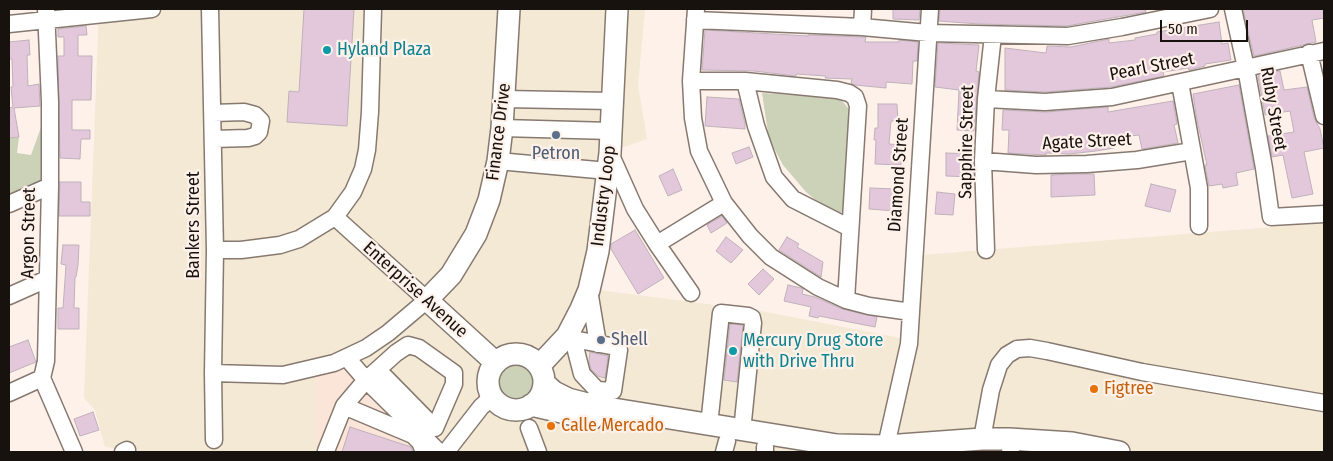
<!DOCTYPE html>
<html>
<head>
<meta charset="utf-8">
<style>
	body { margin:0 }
	#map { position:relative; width:1333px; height:461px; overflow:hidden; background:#fef1e9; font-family:"Fira Sans Condensed",sans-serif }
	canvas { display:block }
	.frame { position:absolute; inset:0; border:10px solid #18120f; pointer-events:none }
	.scale { position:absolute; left:1160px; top:20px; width:88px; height:22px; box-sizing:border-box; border:2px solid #18120f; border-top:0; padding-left:6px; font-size:15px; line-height:18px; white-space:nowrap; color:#18120f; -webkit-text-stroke:4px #fef1e9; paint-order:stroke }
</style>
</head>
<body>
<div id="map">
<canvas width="1333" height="461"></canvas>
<div class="frame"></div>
<div class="scale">50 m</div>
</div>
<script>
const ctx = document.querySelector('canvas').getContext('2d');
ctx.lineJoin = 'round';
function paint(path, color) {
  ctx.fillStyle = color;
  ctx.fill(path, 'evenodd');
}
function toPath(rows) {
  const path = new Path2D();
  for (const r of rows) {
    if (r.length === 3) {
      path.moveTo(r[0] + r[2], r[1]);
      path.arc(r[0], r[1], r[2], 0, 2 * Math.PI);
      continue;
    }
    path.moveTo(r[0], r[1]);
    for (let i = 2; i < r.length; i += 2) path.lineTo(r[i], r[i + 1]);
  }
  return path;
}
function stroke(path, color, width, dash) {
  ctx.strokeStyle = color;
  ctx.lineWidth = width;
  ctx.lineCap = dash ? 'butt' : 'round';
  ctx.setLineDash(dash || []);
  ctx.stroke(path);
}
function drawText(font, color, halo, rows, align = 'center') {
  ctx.font = font + ' "Fira Sans Condensed",sans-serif';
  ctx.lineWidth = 4.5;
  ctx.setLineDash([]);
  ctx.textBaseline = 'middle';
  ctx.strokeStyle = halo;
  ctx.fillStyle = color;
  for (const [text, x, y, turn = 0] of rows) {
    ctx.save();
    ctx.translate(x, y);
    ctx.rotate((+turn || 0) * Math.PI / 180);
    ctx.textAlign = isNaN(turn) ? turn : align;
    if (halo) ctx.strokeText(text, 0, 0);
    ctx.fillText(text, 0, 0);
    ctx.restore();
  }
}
paint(toPath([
	[99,9,609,9,600,187,583,288,761,311,916,341,922,255,1324,223,1324,452,146,452,105,447,95,410,84,398],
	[625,9,645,9,638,85,647,139,618,149]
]), '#f3e9d4');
paint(toPath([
	[347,365,433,452,316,452,316,375]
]), '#fbe5d8');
paint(toPath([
	[762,93,832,97,842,101,849,109,850,118,844,210,837,215,829,211,806,192,783,165,769,139],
	[48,108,48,184,9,201,9,138,19,137,17,153,31,155],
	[516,382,17]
]), '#cbd2b8');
const building = toPath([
	[304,9,354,9,347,126,287,122,289,91,299,92,304,9],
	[893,9,920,9,919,20,893,19,893,9],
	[940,9,1145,9,1146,12,1067,26,979,24,939,21,940,9],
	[1243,9,1324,9,1324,18,1312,20,1316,42,1254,56,1243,9],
	[1219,22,1222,44,1228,43,1231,60,1205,64,1205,66,1189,70,1188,68,1163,72,1164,76,1111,87,1045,92,1005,90,1005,48,1046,53,1047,46,1071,47,1109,39,1109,43,1135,40,1135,38,1157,34,1157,32,1219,22],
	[86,26,87,35,78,35,78,56,92,56,91,100,72,100,72,130,90,130,90,139,81,139,80,159,60,158,58,56,64,56,64,37,58,37,58,29,86,26],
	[705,30,808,36,808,35,861,37,866,37,865,42,899,42,899,40,918,42,917,61,913,61,912,84,886,82,886,88,855,85,851,83,852,79,825,78,826,76,796,74,796,76,754,71,702,70,705,30],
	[29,40,30,55,27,55,28,86,39,84,40,106,14,108,19,137,9,138,9,108,13,107,11,87,13,87,12,59,9,59,9,42,29,40],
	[938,43,979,45,976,71,979,72,974,131,957,130,959,90,935,87,938,43],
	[1280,71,1284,90,1307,87,1314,118,1320,129,1324,148,1304,152,1313,194,1292,198,1283,155,1272,157,1268,136,1294,132,1290,111,1265,115,1258,76,1280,71],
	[1239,85,1254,169,1236,173,1238,185,1223,188,1222,184,1209,186,1205,165,1207,165,1197,120,1193,94,1239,85],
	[707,97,739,99,745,124,745,129,705,126,707,97],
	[1173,101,1177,124,1174,125,1178,143,1142,149,1139,135,1113,138,1114,148,1096,151,1069,154,1046,153,1046,155,1008,153,1009,130,1002,130,1003,110,1046,112,1108,107,1108,112,1173,101],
	[878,104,897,104,898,121,891,121,889,144,902,145,901,165,875,164,876,140,874,140,875,128,878,128,878,104],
	[749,147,753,157,736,164,732,153,749,147],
	[946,153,973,154,974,177,946,176,946,153],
	[673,169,682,190,668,196,659,176,673,169],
	[1072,174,1094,174,1095,195,1051,197,1051,175,1072,174],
	[60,182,81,182,81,202,90,202,90,216,59,216,60,182],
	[1151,184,1176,190,1170,212,1145,206,1151,184],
	[870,188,896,189,895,211,869,209,870,188],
	[937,192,955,194,953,215,935,214,937,192],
	[722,216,727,223,711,233,707,225,722,216],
	[635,230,664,278,638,294,611,249,611,244,635,230],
	[726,237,743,250,731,263,716,251,726,237],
	[787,237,799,244,797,247,823,262,821,277,779,250,787,237],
	[63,245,79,245,78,265,76,277,75,277,74,308,79,308,79,329,58,329,58,308,63,308,66,265,61,264,63,245],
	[763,269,774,279,759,295,748,284,763,269],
	[788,285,801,288,803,289,802,294,815,297,842,309,877,317,875,327,819,316,818,318,809,316,811,307,784,301,788,285],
	[730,324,743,325,737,382,724,380,730,324],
	[28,340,36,362,9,373,9,347,28,340],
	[590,352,608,356,605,378,598,376,591,369,589,361,590,352],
	[93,412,99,430,80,436,74,419,93,412],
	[350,427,411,447,413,452,342,452,350,427]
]);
paint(building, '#e3c8dc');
stroke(building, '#bfb1bb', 1);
const minor = toPath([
	[46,9,50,102,50,186,46,361,42,378,74,452],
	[210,9,215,250,213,373,214,440],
	[696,9,691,81,693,118,699,151,724,203,750,236,771,257,818,287,846,300,869,306,911,312],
	[1233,9,1246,68,1264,168,1271,217,1324,214],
	[695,20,862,27,928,33,1068,36,1122,27,1210,9],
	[9,24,152,9],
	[862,27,863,9],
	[1309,53,1324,116],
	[691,81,745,81,837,90,849,93,855,97,858,106,846,300],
	[745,81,756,126,774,177,793,199,850,228],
	[1180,83,1199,188,1199,226],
	[504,99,612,101],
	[986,99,1045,102,1112,97,1324,51],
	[213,113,244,112,255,115,261,121,259,132,255,136,248,138,213,139],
	[502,128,611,131],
	[610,153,635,209,657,244,691,293],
	[498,161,608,171],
	[983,161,1036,165,1087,164,1137,160,1192,151],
	[9,204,50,186],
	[657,244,724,203],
	[215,250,241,250,280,245,299,239,335,217,353,192,363,169,367,150,370,112,373,9],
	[986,250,983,161,986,99,993,35],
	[589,290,598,344],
	[9,296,47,279],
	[567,336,573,339,582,374,597,390,595,401],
	[573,339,616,347,619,350,613,391,597,390],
	[347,358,366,380,439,452],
	[378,370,435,428,454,384,454,373,419,348,408,345,396,353,366,380,344,406,413,435,420,442,424,452],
	[213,373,283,375,334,363,366,348,388,333,427,300,335,217],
	[9,393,42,378],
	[709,425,721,313,748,316,752,318,753,323,742,431],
	[529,428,538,452],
	[982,439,991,390,999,365,1007,355,1017,349,1030,348,1047,351,1142,372,1324,403],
	[886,446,909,344,930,9],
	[326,451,344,406],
	[123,452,127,450],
	[446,452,481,407,492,397],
	[724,452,727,441],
	[765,452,765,447],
	[1010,452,1011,451]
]);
const major = toPath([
	[516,382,28],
	[496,363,427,300,451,275,476,234,489,200,498,161,502,128,509,9],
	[539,366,567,336,581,309,589,290,598,251,610,153,617,9],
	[544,383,554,392,568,399,595,406,837,445,886,446,982,439,1009,439,1072,443,1119,452],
	[531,405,592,419]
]);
stroke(minor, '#877970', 19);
stroke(major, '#877970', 24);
stroke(minor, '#fff', 16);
stroke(major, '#fff', 21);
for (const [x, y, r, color] of [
	[327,50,5,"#0f9aa8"],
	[556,135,5,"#5c6f8a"],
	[601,340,5,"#5c6f8a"],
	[733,351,5,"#0f9aa8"],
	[1094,389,5,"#e8710a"],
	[551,426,5,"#e8710a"]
]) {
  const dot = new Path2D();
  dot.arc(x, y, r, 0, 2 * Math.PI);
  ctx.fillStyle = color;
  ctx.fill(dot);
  stroke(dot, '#fef1e9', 2);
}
drawText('18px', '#0d838f', '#fef1e9', [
	["Hyland Plaza",337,50],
	["Mercury Drug Store",743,341],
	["with Drive Thru",743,362]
], 'left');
drawText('18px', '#18120f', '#fef1e9', [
	["Pearl Street",1152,67,-11],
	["Ruby Street",1273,109,80],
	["Finance Drive",499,132,-83],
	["Sapphire Street",967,142,-89],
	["Agate Street",1087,142,-3],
	["Diamond Street",899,175,-86],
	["Industry Loop",604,196,-83],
	["Bankers Street",194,225,-90],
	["Argon Street",29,233,-89],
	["Enterprise Avenue",415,290,42]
]);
drawText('18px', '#4e5e75', '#fef1e9', [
	["Petron",556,154],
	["Shell",611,340,"left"]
]);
drawText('18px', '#c56008', '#fef1e9', [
	["Figtree",1104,389],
	["Calle Mercado",561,426]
], 'left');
</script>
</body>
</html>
